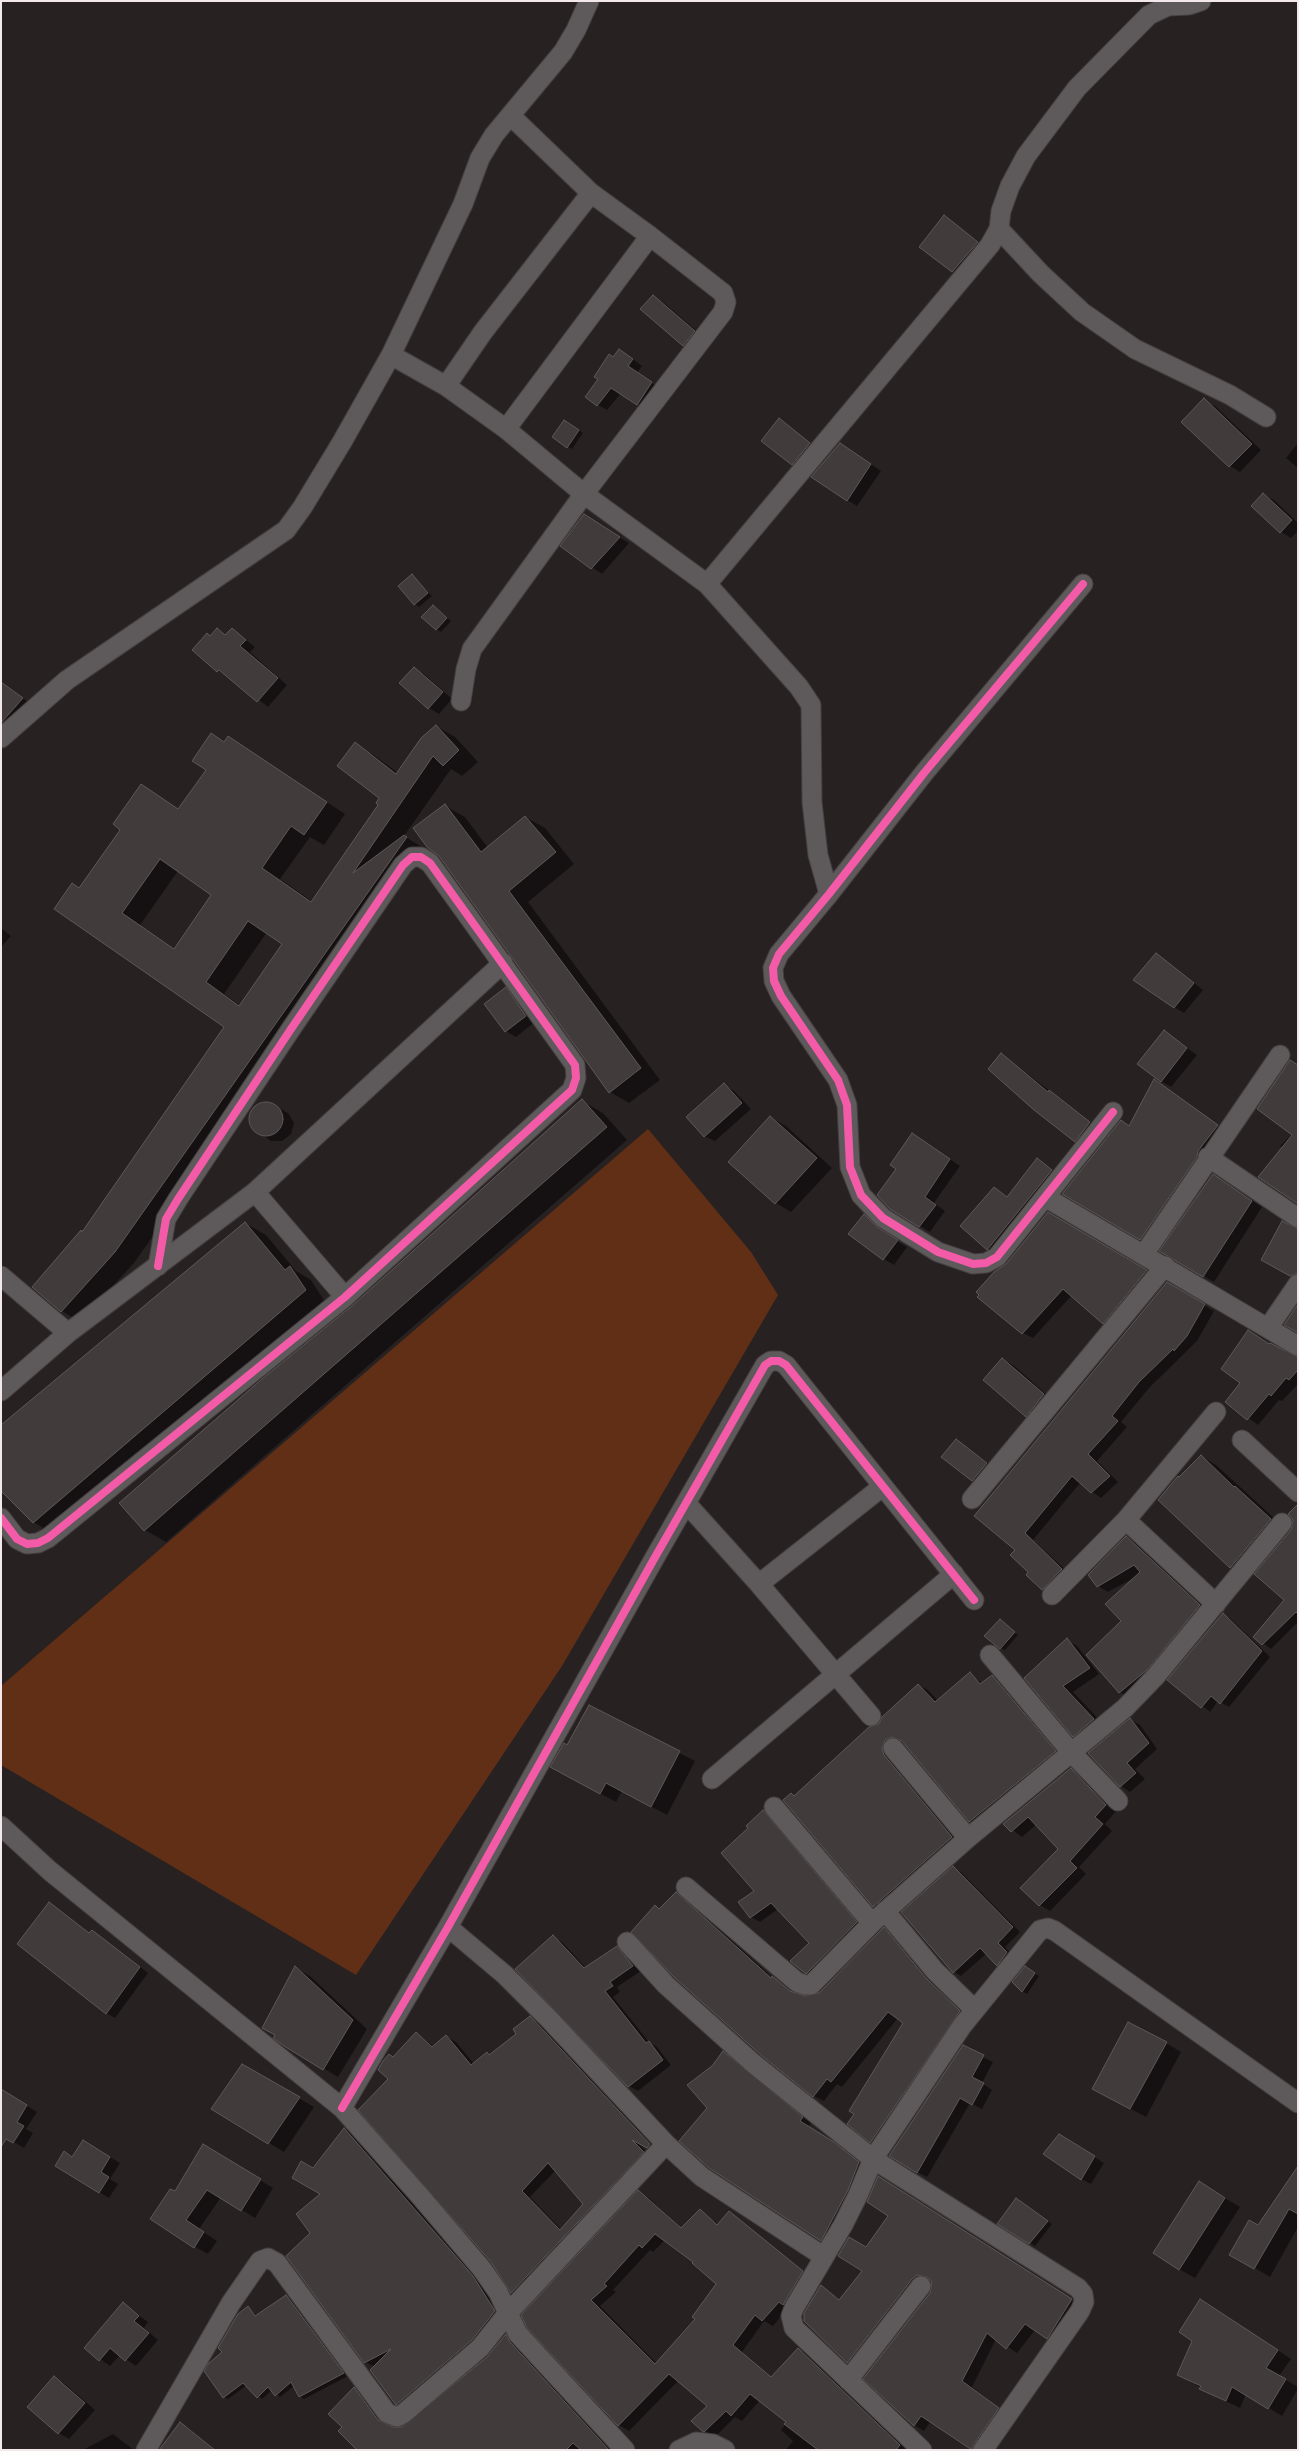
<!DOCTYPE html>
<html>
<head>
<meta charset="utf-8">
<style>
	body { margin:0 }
	#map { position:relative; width:1299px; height:2451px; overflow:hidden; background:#282122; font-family:"Exo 2",sans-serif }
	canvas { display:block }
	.frame { position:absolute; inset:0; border:2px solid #f3e9eb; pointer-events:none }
</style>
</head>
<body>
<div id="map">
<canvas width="1299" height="2451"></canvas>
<div class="frame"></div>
</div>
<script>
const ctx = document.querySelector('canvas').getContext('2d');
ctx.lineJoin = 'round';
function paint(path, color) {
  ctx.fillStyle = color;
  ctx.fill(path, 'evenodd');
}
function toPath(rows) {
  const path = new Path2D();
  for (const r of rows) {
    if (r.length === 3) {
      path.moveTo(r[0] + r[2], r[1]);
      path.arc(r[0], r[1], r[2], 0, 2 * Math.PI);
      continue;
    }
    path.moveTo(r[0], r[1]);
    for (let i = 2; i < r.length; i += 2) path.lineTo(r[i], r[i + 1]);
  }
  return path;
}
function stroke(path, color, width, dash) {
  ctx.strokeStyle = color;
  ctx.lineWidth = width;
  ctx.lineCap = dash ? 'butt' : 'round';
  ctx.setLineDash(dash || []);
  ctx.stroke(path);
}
paint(toPath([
	[648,1129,751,1252,778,1295,562,1666,356,1975,1,1765,1,1686]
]), '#602f15');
paint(toPath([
	[944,217,988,248,963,277,921,247],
	[653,296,663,302,704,337,694,350,684,345],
	[629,356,642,366,637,373,661,389,647,410,621,393,607,410,598,405,614,359],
	[1204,400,1215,406,1261,450,1240,472,1230,466],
	[779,420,819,450,803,469,793,464],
	[564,421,583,433,572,449,568,447],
	[1298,443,1298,468,1286,458],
	[850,450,881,471,857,506,847,500],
	[1264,495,1274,500,1298,523,1298,531,1291,538,1281,532],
	[594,521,629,543,602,574,562,546],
	[412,576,432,596,419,607,415,604],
	[437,609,451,621,441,632,436,629],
	[232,629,255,647,250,652,287,685,268,707,229,676,218,671,211,637,217,630,227,635],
	[414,669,424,674,452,699,439,714,429,708,401,683],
	[1,682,32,705,13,727,1,720],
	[436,726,455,737,478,762,462,776,451,769,404,836,425,849,134,1263,80,1322,62,1311,83,1233,226,1027,80,889,122,829,141,786,179,810,229,738,345,814,324,845,310,837,280,879,313,902,380,805,381,798,355,744,374,755,398,773],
	[178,871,213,894,175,949,140,925],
	[267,932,283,944,241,1006,224,994],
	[445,806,465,817,488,848,525,817,545,828,574,864,528,902,660,1080,629,1103,610,1092],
	[1,928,11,936,1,947],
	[1156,954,1203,990,1184,1013,1174,1007],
	[506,989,516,995,535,1022,516,1037,506,1031,485,1004],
	[1164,1032,1197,1055,1171,1087,1161,1081],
	[1001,1054,1099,1128,1085,1147,1075,1141],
	[1298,1066,1298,1203,1283,1148,1280,1146,1292,1134],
	[724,1085,734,1091,751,1109,715,1141,704,1136],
	[1164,1087,1227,1132,1150,1244,1064,1194,1130,1127],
	[582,1101,603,1113,627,1140,166,1542,145,1530,353,1306],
	[267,1102,288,1113,294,1123,291,1134,282,1141,271,1141,251,1126,250,1114,255,1106],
	[770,1117,786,1126,832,1168,791,1212,776,1203,730,1162],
	[912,1134,960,1166,934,1203,945,1211,930,1232,920,1226,898,1169],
	[1038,1160,1062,1177,998,1254,988,1249,994,1188,1008,1197],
	[1223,1181,1262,1207,1214,1282,1161,1251],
	[1048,1213,1156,1277,1113,1328,1103,1322,1072,1295,1033,1338,1023,1333,1007,1265],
	[864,1216,874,1222,887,1235,907,1247,894,1265,884,1259],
	[245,1223,266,1235,296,1271,311,1280,325,1302,54,1534,33,1522],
	[1167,1283,1214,1311,1197,1341,1149,1388,1121,1422,1127,1427,1097,1461,1118,1482,1101,1498,1080,1483,1033,1540,1071,1575,1052,1595,1043,1589,1027,1575,1030,1572,1017,1549,976,1516],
	[1270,1345,1298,1358,1298,1384,1282,1401,1279,1400,1258,1425,1227,1402],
	[1002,1359,1013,1365,1054,1401,1036,1421,1026,1416],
	[956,1440,997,1469,983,1486,943,1457],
	[1201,1456,1216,1465,1285,1528,1246,1576,1231,1567,1159,1499],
	[1127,1537,1136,1543,1209,1611,1130,1698,1120,1692,1123,1621,1139,1575,1108,1592,1098,1586],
	[1298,1545,1298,1622,1271,1649,1255,1637,1285,1599],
	[1223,1614,1231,1619,1270,1657,1229,1707,1218,1701,1210,1712,1169,1679],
	[1000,1620,1018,1635,1005,1650,1000,1648],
	[1067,1640,1077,1646,1099,1674,1073,1692,1104,1725,1084,1741,1074,1736,1025,1678],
	[970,1674,983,1684,992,1676,1001,1681,1064,1757,979,1826,970,1821,905,1742,895,1745,961,1842,883,1911,874,1906,791,1794,796,1797,880,1725,918,1685,928,1690,938,1701],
	[590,1707,695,1761,667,1815,622,1791,616,1802,567,1776,568,1747],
	[1131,1720,1140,1725,1157,1749,1135,1769,1145,1779,1130,1792,1121,1786,1090,1753],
	[1071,1769,1081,1775,1116,1811,1105,1824,1112,1831,1079,1867,1086,1874,1050,1911,1040,1905,1060,1849,1037,1824,1022,1837,1005,1824],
	[764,1812,772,1817,865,1928,816,1978,807,1972,811,1943,778,1909,760,1922,751,1917,756,1891,750,1828],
	[953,1868,961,1872,1020,1932,1005,1947,1014,1957,1005,1969,987,1953,961,1976,954,1972,903,1913],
	[676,1894,686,1899,772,1977,797,1995,811,1998,820,1994,884,1929,894,1935,936,1985,969,2017,881,2147,849,2124,905,2023,898,2018,842,2087,837,2084,824,2101,814,2096,656,1907,660,1910],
	[50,1904,91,1934,101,1937,148,1973,115,2018,106,2013],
	[553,1937,562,1942,586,1968,617,1947,625,1952,641,1971,617,1987,620,1992,613,1997,649,2042,657,2047,671,2065,638,2091,629,2086,516,1969],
	[296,1968,310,1976,367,2029,338,2077,285,2045,277,2034],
	[1025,1968,1039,1976,1027,1994,1022,1991],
	[530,2017,539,2023,659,2150,657,2152,637,2142,652,2157,521,2297,512,2292,492,2261,390,2079,394,2058,416,2033,434,2047,447,2037,456,2042,474,2064,487,2054,490,2056,518,2034],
	[556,2170,584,2204,562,2230,530,2197],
	[1166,2043,1181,2052,1146,2117,1109,2097],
	[963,2047,993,2062,982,2083,992,2090,982,2109,970,2103,927,2177,917,2172],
	[723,2053,811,2123,808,2127,868,2169,830,2245,821,2240,708,2108,712,2067],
	[243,2066,314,2107,284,2152,213,2109],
	[1,2090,37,2112,26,2129,33,2133,24,2148,1,2134],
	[345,2129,354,2134,482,2282,503,2317,406,2409,397,2404,375,2367,365,2362,312,2233,322,2194,313,2169],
	[83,2141,120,2163,110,2179,118,2184,109,2198,99,2192,73,2158],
	[1069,2141,1104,2163,1091,2184,1081,2179],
	[204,2146,273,2188,255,2218,221,2197,199,2229,217,2241,208,2254,194,2246,175,2193],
	[1298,2169,1298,2227,1270,2277,1231,2254,1258,2227],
	[888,2183,1081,2306,1057,2344,1035,2330,1017,2353,996,2339,972,2387,1008,2415,974,2450,931,2421,924,2431,914,2425,934,2287,931,2281,922,2284,858,2368,848,2362,821,2287,840,2300,864,2270,867,2249,889,2215],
	[638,2192,649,2198,679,2226,653,2252,650,2250,613,2290,616,2292,600,2306,657,2364,696,2318,718,2283,707,2217,719,2225,729,2213,812,2278,773,2326,764,2321,742,2352,772,2378,798,2349,809,2355,908,2450,786,2450,793,2441,781,2430,788,2421,760,2400,742,2421,735,2417,715,2437,705,2431,708,2406,679,2380,629,2431,619,2425,528,2327],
	[1215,2192,1240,2207,1195,2278,1179,2269],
	[1021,2202,1052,2224,1035,2246,999,2223],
	[286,2296,291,2299,348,2376,304,2399,300,2396,294,2386,280,2397,272,2390,262,2399,247,2385,228,2399,224,2397,224,2353,248,2307,257,2317],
	[123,2304,148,2322,144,2328,158,2340,136,2366,120,2355,110,2366,85,2348],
	[1214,2308,1291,2359,1279,2376,1298,2387,1298,2389,1282,2416,1246,2394,1240,2408,1215,2396,1179,2375],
	[506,2336,515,2341,613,2450,368,2450,354,2388,364,2394,387,2426,393,2429,403,2428,488,2357],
	[54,2377,64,2383,95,2410,69,2439,59,2433,29,2407],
	[180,2423,190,2429,216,2450,168,2450],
	[113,2434,134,2450,83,2450]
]), '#0007');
const building = toPath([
	[944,215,978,242,952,272,919,247,944,215],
	[653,295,695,331,683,346,640,309,653,295],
	[619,349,633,359,628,366,652,382,637,405,611,388,597,406,585,397,598,379,594,377,609,354,613,357,619,349],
	[1204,398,1252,444,1229,467,1181,422,1204,398],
	[779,418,810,443,792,465,761,441,779,418],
	[564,420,579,430,567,448,552,437,564,420],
	[840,443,871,464,847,501,811,477,840,443],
	[1263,493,1292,520,1280,533,1251,506,1263,493],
	[584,514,620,537,591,569,560,546,584,514],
	[412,574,428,593,414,605,398,586,412,574],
	[433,605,447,618,436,630,421,617,433,605],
	[217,628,225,635,232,628,246,640,240,646,278,678,257,702,219,670,217,672,192,650,207,633,210,636,217,628],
	[414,667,443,692,428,709,399,683,414,667],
	[1,682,23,698,1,723,1,682],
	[436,725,459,750,443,766,433,756,353,873,404,835,407,837,115,1252,61,1312,32,1287,81,1230,82,1232,224,1027,54,909,72,883,79,888,120,830,113,824,141,784,178,809,206,770,192,761,211,733,224,742,228,736,327,802,304,835,291,826,262,868,311,902,378,805,376,803,379,798,337,766,355,742,396,774,421,738,436,725],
	[160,859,211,895,174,949,122,913,160,859],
	[248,921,282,944,239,1006,206,982,248,921],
	[445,804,481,852,525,816,556,852,509,891,641,1068,609,1093,439,856,427,847,413,828,445,804],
	[1156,953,1194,983,1174,1008,1133,980,1156,953],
	[506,987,526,1016,505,1032,484,1004,506,987],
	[1164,1030,1187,1048,1161,1082,1137,1064,1164,1030],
	[1001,1053,1048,1092,1049,1090,1090,1122,1075,1142,1034,1110,988,1069,1001,1053],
	[1290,1060,1298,1065,1298,1204,1258,1177,1292,1135,1257,1109,1290,1060],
	[1154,1079,1218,1125,1198,1151,1197,1157,1140,1240,1062,1194,1121,1120,1129,1126,1154,1079],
	[724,1083,742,1103,704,1137,686,1117,724,1083],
	[582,1099,607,1127,144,1531,119,1503,262,1379,353,1305,582,1099],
	[266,1119,17],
	[770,1116,817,1158,775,1204,728,1162,770,1116],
	[912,1133,950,1159,925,1197,936,1205,919,1227,890,1209,877,1195,896,1169,890,1165,912,1133],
	[1037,1158,1052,1170,987,1250,960,1226,994,1187,1007,1197,1037,1158],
	[1213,1174,1252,1201,1203,1277,1159,1251,1213,1174],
	[1048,1212,1147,1270,1103,1324,1063,1289,1022,1334,977,1297,979,1295,976,1292,994,1272,1006,1264,1048,1212],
	[864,1214,877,1227,898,1240,883,1260,848,1234,864,1214],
	[1282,1221,1298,1229,1298,1273,1290,1276,1261,1260,1282,1221],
	[245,1222,285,1270,290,1266,306,1290,33,1523,1,1491,1,1425,245,1222],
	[1167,1282,1205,1304,1187,1336,1174,1351,1173,1349,1139,1382,1112,1416,1118,1421,1088,1454,1110,1476,1091,1493,1072,1476,1025,1533,1062,1569,1042,1590,1026,1575,1028,1572,1010,1555,1015,1550,974,1516,1167,1282],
	[1298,1304,1298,1333,1284,1325,1298,1304],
	[1248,1330,1269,1344,1270,1343,1298,1357,1298,1370,1289,1380,1286,1378,1271,1396,1269,1394,1247,1420,1225,1402,1240,1383,1221,1369,1248,1330],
	[1002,1358,1044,1394,1026,1417,983,1380,1002,1358],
	[956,1439,987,1463,972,1481,941,1457,956,1439],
	[1201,1455,1234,1487,1235,1486,1271,1519,1230,1568,1158,1500,1178,1476,1179,1477,1201,1455],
	[1298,1504,1298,1614,1296,1612,1262,1645,1253,1637,1284,1600,1254,1574,1291,1530,1293,1520,1288,1514,1298,1504],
	[1126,1536,1200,1605,1147,1670,1119,1693,1086,1655,1121,1621,1105,1604,1140,1572,1134,1565,1097,1587,1088,1575,1126,1536],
	[1223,1613,1262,1651,1220,1704,1211,1696,1201,1708,1167,1680,1223,1613],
	[1000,1619,1015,1632,1000,1649,984,1636,1000,1619],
	[1067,1638,1090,1668,1063,1686,1094,1719,1073,1737,1024,1678,1067,1638],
	[970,1672,980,1684,992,1675,1056,1751,969,1822,902,1741,892,1737,885,1740,882,1749,884,1755,952,1837,873,1907,783,1800,791,1793,794,1796,869,1727,879,1724,882,1717,918,1684,935,1702,970,1672],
	[589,1705,680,1751,651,1807,606,1783,600,1794,550,1767,564,1743,567,1745,589,1705],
	[1130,1718,1149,1743,1127,1763,1136,1773,1120,1787,1088,1753,1130,1718],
	[1071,1768,1106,1805,1095,1817,1103,1824,1070,1861,1077,1868,1039,1906,1020,1888,1058,1849,1028,1817,1011,1832,1003,1824,1071,1768],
	[763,1810,857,1922,806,1974,790,1961,809,1943,771,1903,750,1918,738,1902,754,1891,721,1853,748,1828,746,1826,763,1810],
	[953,1866,1013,1927,998,1943,1007,1952,997,1966,980,1948,953,1973,901,1912,953,1866],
	[676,1892,771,1978,772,1976,790,1991,805,1996,819,1993,884,1927,926,1978,960,2011,870,2143,847,2124,854,2114,849,2111,903,2023,888,2012,831,2082,827,2079,813,2097,761,2055,674,1977,631,1932,655,1905,659,1909,676,1892],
	[49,1902,89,1933,92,1930,140,1967,106,2014,17,1944,49,1902],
	[553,1935,584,1968,617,1946,633,1966,610,1982,613,1986,605,1991,646,2043,649,2041,663,2060,628,2087,515,1969,553,1935],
	[295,1966,353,2020,323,2070,284,2046,273,2038,275,2035,262,2028,295,1966],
	[1025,1966,1035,1973,1022,1992,1012,1982,1025,1966],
	[530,2016,650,2144,647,2148,632,2140,644,2152,511,2293,491,2262,358,2110,388,2079,378,2070,383,2061,389,2054,393,2057,416,2032,432,2047,446,2035,471,2065,487,2052,489,2055,516,2034,513,2029,530,2016],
	[548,2163,583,2204,560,2230,522,2191,548,2163],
	[1128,2022,1167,2042,1130,2109,1092,2089,1128,2022],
	[963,2045,984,2055,972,2077,984,2083,972,2105,960,2098,917,2173,889,2156,963,2045],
	[723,2051,803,2117,800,2121,834,2142,859,2162,848,2190,821,2241,709,2168,679,2141,707,2108,687,2085,712,2066,723,2051],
	[242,2064,300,2097,268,2144,211,2109,242,2064],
	[1,2089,27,2105,17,2122,24,2126,13,2143,6,2139,1,2147,1,2089],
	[344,2128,473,2276,495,2311,472,2340,396,2405,370,2370,391,2349,364,2363,286,2256,310,2233,296,2214,320,2194,292,2178,301,2161,313,2168,344,2128],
	[1059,2134,1095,2156,1081,2180,1043,2154,1059,2134],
	[83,2140,110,2157,101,2172,109,2177,99,2193,55,2166,64,2151,72,2157,83,2140],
	[203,2144,261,2179,241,2211,207,2190,186,2220,204,2232,194,2248,150,2219,170,2189,175,2191,203,2144],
	[1298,2166,1298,2214,1289,2209,1254,2269,1229,2255,1249,2220,1258,2225,1298,2166],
	[878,2176,1072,2299,1047,2339,1025,2324,1006,2349,987,2333,962,2381,999,2408,974,2444,972,2450,921,2416,914,2426,863,2379,930,2293,932,2282,927,2277,917,2275,912,2279,847,2363,804,2321,804,2313,821,2285,839,2300,862,2271,838,2256,849,2237,866,2247,888,2216,867,2202,878,2176],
	[1199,2181,1225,2198,1179,2270,1153,2253,1199,2181],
	[638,2190,681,2228,700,2209,717,2225,729,2211,803,2271,783,2305,779,2302,762,2321,755,2315,733,2345,771,2377,798,2348,900,2445,896,2450,818,2450,784,2424,786,2422,750,2394,731,2416,726,2411,704,2432,702,2431,691,2421,707,2406,669,2374,618,2426,527,2328,521,2315,638,2190],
	[655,2234,693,2262,692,2263,716,2284,692,2317,695,2319,655,2364,591,2300,607,2286,604,2284,639,2245,642,2248,655,2234],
	[1016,2198,1048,2221,1029,2244,997,2224,1016,2198],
	[286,2295,344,2373,299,2397,291,2382,275,2396,268,2387,257,2398,243,2383,223,2398,204,2371,208,2364,222,2352,218,2348,238,2314,248,2306,255,2316,286,2295],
	[1200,2299,1278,2350,1266,2368,1286,2379,1268,2409,1232,2387,1226,2401,1199,2389,1201,2386,1177,2375,1192,2341,1179,2332,1200,2299],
	[123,2302,139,2316,134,2321,149,2333,125,2361,110,2348,99,2361,84,2348,123,2302],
	[506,2334,510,2342,609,2450,581,2450,573,2443,566,2450,357,2450,338,2431,342,2427,328,2414,354,2387,378,2420,393,2427,402,2427,487,2357,506,2334],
	[54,2376,85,2403,58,2434,27,2407,54,2376],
	[180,2422,215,2450,159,2450,180,2422]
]);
paint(building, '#413b3b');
stroke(building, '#5e5858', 1);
const street = toPath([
	[999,229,1041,274,1082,312,1135,349,1230,395,1266,417],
	[391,355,446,386,506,429,584,494,707,584,799,687,811,705,812,802,818,855,829,894],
	[446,386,483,332,591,193],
	[506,429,650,236],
	[707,584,990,245,999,229,1001,211,1010,186,1026,156,1077,88,1149,15,1168,6,1189,5,1201,1],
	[1083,584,924,773,829,894,779,954,773,968,774,981,781,996,838,1080,847,1105,850,1167,861,1195,883,1218,938,1252,973,1264,986,1263,997,1257,1113,1112],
	[461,701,466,669,472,649,584,494,723,312,726,302,723,293,650,236,591,193,512,117],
	[1,738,67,680,286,530,302,508,342,442,391,355,463,204,480,158,494,135,563,52,576,30,589,1],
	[1208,1157,1298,1218],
	[255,1192,345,1297],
	[1045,1197,1298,1346],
	[1144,1254,1280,1055],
	[1,1276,68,1333],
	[1268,1328,1298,1284],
	[1,1391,68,1333,255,1192,503,963],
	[1242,1440,1298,1492],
	[972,1499,1165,1266],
	[686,1503,759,1584,871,1716],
	[1,1518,17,1539,27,1544,38,1543,48,1538,345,1297,572,1090,576,1078,575,1065,430,863,421,857,412,857,403,865,291,1029,178,1199,166,1219,158,1266],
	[1126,1520,1216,1604],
	[759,1584,882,1487],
	[1052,1595,1126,1520,1216,1412],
	[990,1655,1072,1753,1118,1801],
	[893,1748,968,1838],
	[712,1779,954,1574],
	[774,1807,872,1923],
	[1,1826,50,1871,342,2108,420,2196,482,2269,498,2292,518,2334,625,2450],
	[686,1887,797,1982,805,1985,811,1985,872,1923,968,1838,1125,1708,1155,1677,1282,1523],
	[885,1911,935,1971,975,2010],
	[448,1927,505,1975,549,2019,666,2144,702,2177,823,2256],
	[627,1942,666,1985,754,2064,873,2159,1078,2288,1083,2294,1084,2302,1080,2311,983,2450],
	[342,2108,448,1927,654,1559,765,1365,771,1361,779,1361,786,1365,974,1600],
	[848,2380,921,2286],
	[146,2450,231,2303,260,2261,268,2258,277,2263,387,2413,397,2417,404,2413,480,2348,508,2313,666,2144],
	[679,2450,696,2442,713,2444,725,2450],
	[922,2450,794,2328,791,2316,794,2308,843,2225,858,2195,873,2159,962,2026,1040,1930,1048,1928,1055,1931,1298,2103]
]);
stroke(street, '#453f41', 21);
stroke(street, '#5e595a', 19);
stroke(toPath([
	[1083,584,924,773,829,894,779,954,773,968,774,981,781,996,838,1080,847,1105,850,1167,861,1195,883,1218,938,1252,973,1264,986,1263,997,1257,1113,1112],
	[1,1518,17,1539,27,1544,38,1543,48,1538,345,1297,572,1090,576,1078,575,1065,430,863,421,857,412,857,403,865,291,1029,178,1199,166,1219,158,1266],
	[342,2108,448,1927,654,1559,765,1365,771,1361,779,1361,786,1365,974,1600]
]), '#f35aa7', 8);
</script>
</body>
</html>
